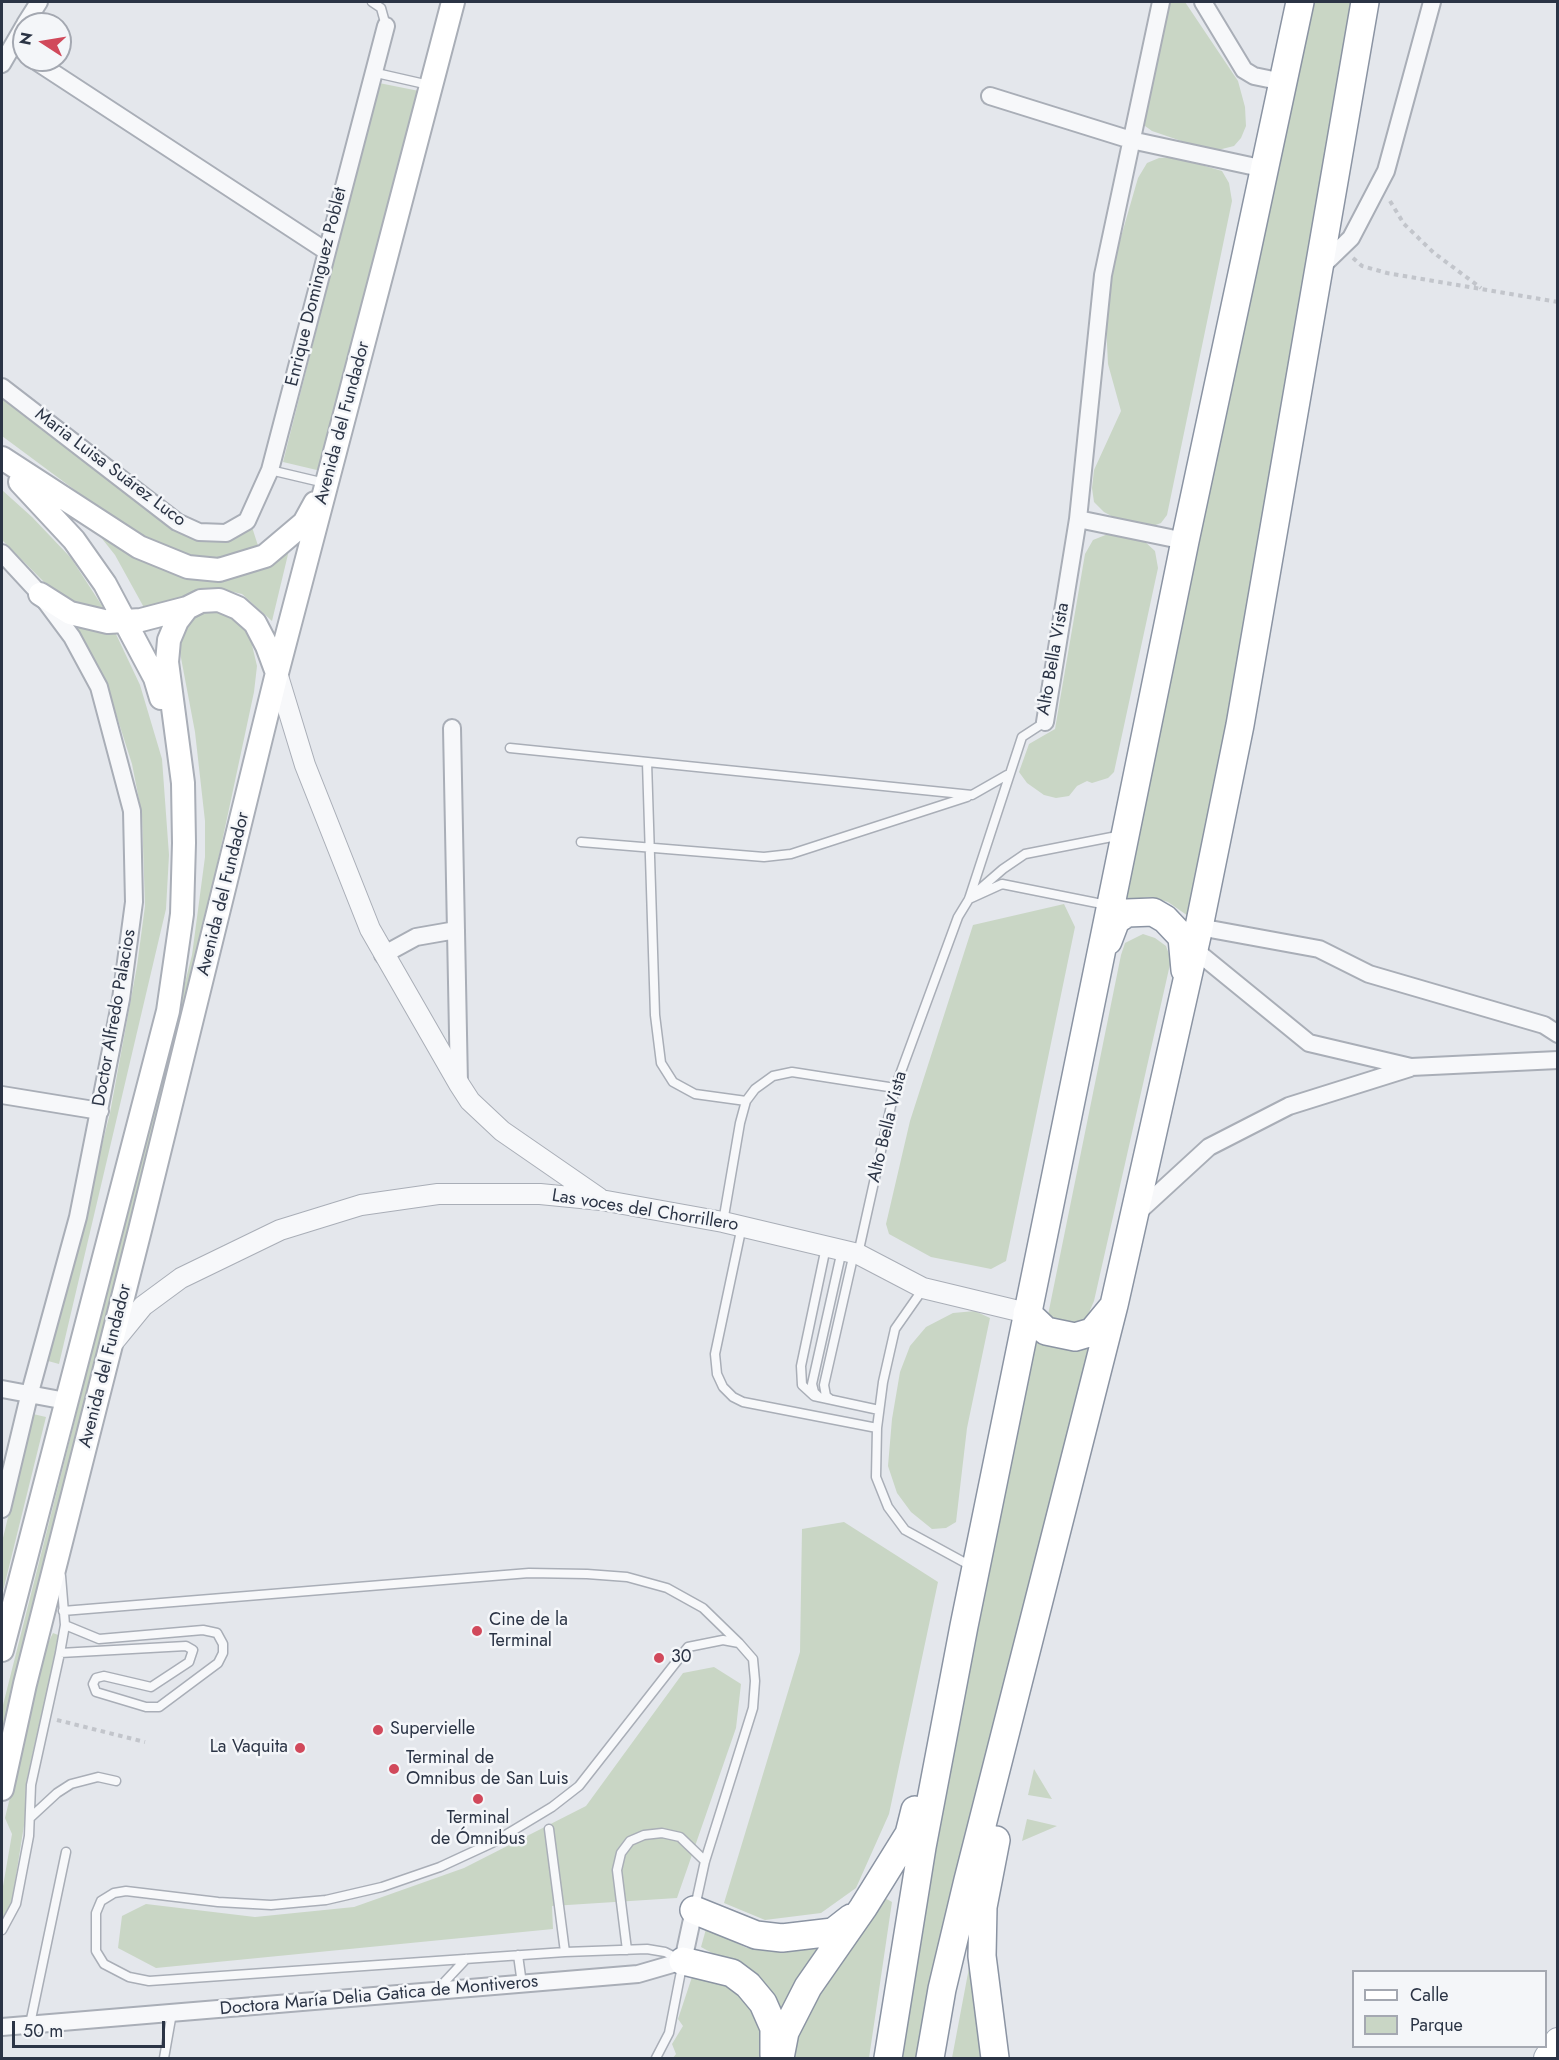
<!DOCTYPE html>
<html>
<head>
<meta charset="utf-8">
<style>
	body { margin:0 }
	#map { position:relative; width:1559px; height:2060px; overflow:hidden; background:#e4e7ec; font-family:Jost,sans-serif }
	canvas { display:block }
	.frame { position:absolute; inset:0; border:3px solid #2b3445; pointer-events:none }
	.legend { position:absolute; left:1352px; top:1970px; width:195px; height:78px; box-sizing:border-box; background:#f4f6f9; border:2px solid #a4a8b1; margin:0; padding:8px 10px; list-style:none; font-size:18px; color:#2b3445 }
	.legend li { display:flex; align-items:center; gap:12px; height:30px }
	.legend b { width:30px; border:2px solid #a4a8b1 }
	.north { position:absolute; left:12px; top:12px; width:60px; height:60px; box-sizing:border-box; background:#f4f6f9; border:2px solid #a4a8b1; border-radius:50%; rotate:282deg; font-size:16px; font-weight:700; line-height:24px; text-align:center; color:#2b3445 }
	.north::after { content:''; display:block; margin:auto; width:21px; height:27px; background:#d1495b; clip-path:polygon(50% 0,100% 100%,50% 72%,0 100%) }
	.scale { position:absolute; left:12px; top:2021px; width:153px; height:27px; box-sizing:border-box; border:3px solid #2b3445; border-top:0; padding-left:8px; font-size:18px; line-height:21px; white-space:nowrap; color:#2b3445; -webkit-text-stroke:4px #f4f6f9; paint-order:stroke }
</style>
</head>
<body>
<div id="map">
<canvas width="1559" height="2060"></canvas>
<div class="frame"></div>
<ul class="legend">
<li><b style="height:8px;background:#fff"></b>Calle</li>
<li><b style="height:16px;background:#c9d6c5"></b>Parque</li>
</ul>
<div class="north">N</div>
<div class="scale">50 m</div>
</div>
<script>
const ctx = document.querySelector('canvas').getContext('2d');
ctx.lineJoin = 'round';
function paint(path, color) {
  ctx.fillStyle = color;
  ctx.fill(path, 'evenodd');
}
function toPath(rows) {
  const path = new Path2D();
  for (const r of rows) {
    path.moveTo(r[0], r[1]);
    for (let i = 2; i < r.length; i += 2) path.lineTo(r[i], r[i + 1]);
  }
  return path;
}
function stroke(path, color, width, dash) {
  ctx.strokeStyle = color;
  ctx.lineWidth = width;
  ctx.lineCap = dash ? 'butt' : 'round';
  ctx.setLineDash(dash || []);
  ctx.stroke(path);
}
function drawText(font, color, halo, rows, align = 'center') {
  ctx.font = font + ' Jost,sans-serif';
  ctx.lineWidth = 5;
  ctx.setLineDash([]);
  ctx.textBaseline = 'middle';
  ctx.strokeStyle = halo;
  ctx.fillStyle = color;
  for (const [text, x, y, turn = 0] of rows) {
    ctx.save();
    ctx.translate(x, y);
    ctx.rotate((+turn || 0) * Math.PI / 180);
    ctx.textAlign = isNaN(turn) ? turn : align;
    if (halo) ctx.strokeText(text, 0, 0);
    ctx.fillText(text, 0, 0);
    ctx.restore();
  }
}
paint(toPath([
	[1168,2,1185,2,1238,81,1245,107,1246,126,1241,138,1234,146,1218,150,1202,148,1152,131,1145,126,1142,119],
	[1311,2,1355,2,1295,350,1191,918,1168,902,1151,897,1121,900],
	[379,83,419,91,321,471,283,462],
	[1174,157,1222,171,1229,183,1232,201,1167,515,1161,523,1153,526,1115,518,1104,512,1094,502,1092,488,1094,470,1121,411,1108,364,1105,305,1114,261,1138,178,1147,163,1159,158],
	[2,397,169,526,197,540,227,542,252,527,260,552,209,561,178,555,148,538,95,505,2,436],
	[2,490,32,517,71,558,108,615,65,603,2,540],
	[88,521,176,572,290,546,272,621,242,594,216,588,203,589,147,613,115,555],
	[1108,534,1143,540,1155,551,1158,568,1114,772,1108,778,1092,783,1087,781,1077,786,1069,796,1056,798,1044,795,1027,783,1019,772,1029,744,1055,729,1085,554,1093,540],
	[207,609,229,612,248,628,257,666,254,692,198,954,2,1739,2,1709,192,955,205,857,205,821,195,732,178,642,182,632,191,620],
	[74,623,115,632,140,685,162,759,169,855,166,909,59,1364,48,1361,110,1113,137,966,145,906,142,815,132,764,108,689],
	[1064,904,1075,927,1006,1261,991,1269,931,1257,889,1234,886,1224,910,1121,973,925],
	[1143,934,1155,938,1166,946,1171,960,1094,1301,1087,1317,1078,1327,1056,1324,1048,1315,1121,955,1125,943],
	[975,1311,990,1318,967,1428,956,1522,946,1528,932,1529,911,1512,897,1493,888,1466,892,1419,900,1372,910,1346,926,1327,953,1313],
	[1032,1337,1065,1350,1092,1345,921,2058,900,2058,919,1932],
	[33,1414,46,1417,2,1595,2,1542],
	[844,1522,938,1582,889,1814,856,1888,821,1913,765,1920,724,1903,800,1652,802,1529],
	[53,1633,58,1635,58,1641,26,1783,25,1819,12,1901,2,1921,2,1892,12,1834,5,1818,46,1647],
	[714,1667,741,1684,736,1728,677,1898,552,1906,553,1929,156,1968,118,1948,122,1916,146,1904,255,1917,354,1907,464,1868,586,1806,683,1673],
	[1034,1769,1052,1799,1028,1795],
	[1027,1819,1057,1826,1022,1841],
	[883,1897,892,1902,869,2058,790,2058,806,2012],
	[706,1929,747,1948,823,1944,781,2014,754,1976,701,1947],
	[975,1936,988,2058,952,2058],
	[694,1971,728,1986,746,2000,758,2018,762,2058,673,2058,676,2054,672,2044,683,2026,678,2019]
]), '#c9d6c5');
const service = toPath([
	[372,2,381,8,386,26],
	[372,72,429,85],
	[270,470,325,483],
	[510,748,972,795,1007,775],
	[647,762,655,1015,661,1063,673,1082,695,1094,746,1101],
	[581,842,764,857,791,854,967,797],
	[973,895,1003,869,1025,854,1122,835],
	[969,899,1002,884,1107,905],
	[723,1222,740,1123,746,1101,755,1089,773,1076,792,1072,895,1088],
	[742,1226,715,1354,717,1374,723,1387,733,1397,743,1402,877,1428],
	[826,1247,801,1366,802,1385,814,1396,879,1410],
	[858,1254,895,1088,958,917,969,899,1022,737,1045,722],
	[923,1289,895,1329,883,1382,877,1428,876,1477,888,1507,905,1530,971,1566],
	[819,1397,814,1392,812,1384,842,1250],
	[830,1399,826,1396,824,1385,854,1253],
	[63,1611,529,1573,587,1574,627,1577,667,1588,703,1608,739,1643],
	[60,1653,186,1646,193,1650,189,1662,151,1687,104,1676,96,1678,93,1684,96,1692,146,1707,159,1707,218,1663,223,1653,223,1644,217,1633,203,1630,99,1639,65,1625],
	[31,1817,57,1793,71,1784,98,1777,116,1781],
	[549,1829,565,1952],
	[2,1930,16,1904,29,1836,31,1785,60,1653,65,1625,61,1576],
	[627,1950,617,1870,621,1853,630,1841,644,1835,662,1833,680,1837,705,1861],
	[518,1955,522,1984],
	[437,1990,466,1959],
	[30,2024,66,1852],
	[164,2058,172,2013],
	[656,2058,669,2033,683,1961,665,1952,647,1949,565,1952,149,1981,129,1977,104,1964,96,1951,96,1913,101,1901,114,1893,126,1891,218,1902,271,1905,326,1900,382,1887,440,1867,494,1842,552,1807,579,1786,688,1647,723,1640,739,1643,753,1659,755,1681,753,1708,705,1861,695,1907]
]);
const minor = toPath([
	[1203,2,1244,70,1254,76,1283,82],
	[25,24,39,2],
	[34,60,326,251],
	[2,64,24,26],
	[990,96,1131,140,1265,169],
	[1320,268,1351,238,1386,171,1432,2],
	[2,387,177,522,199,532,226,533,247,521,270,470,386,26],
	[1078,519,1185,541],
	[2,553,40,594,72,637,99,687,132,811,134,902,121,999,78,1217,29,1396,2,1509],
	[1045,722,1078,519,1103,275,1161,2],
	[452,728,459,1084],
	[1199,927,1319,949,1369,974,1544,1025,1558,1034],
	[1195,950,1309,1043,1411,1067,1558,1060],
	[383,955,416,937,456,930],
	[2,1095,100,1111],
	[1136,1214,1209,1147,1289,1106,1410,1068],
	[2,1389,66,1401],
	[2,2027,638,1974,683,1961,694,1910]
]);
const tertiary = toPath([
	[277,673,305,765,370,929,459,1084,470,1101,502,1131,599,1198],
	[112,1344,143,1306,181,1278,280,1230,361,1205,438,1194,540,1194,601,1200,723,1222,858,1254,923,1288,1027,1313]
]);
const secondary = toPath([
	[2,458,139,547,188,567,219,570,265,556,304,523,315,503],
	[20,482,74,540,105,584,155,678,161,698],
	[40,594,70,613,108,622,141,620,187,608,201,601,219,600,238,608,255,623,267,646,277,673],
	[2,1650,168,1011,182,914,184,843,183,783,167,662,169,640,177,621,187,608],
	[2,1789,25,1684,140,1230,277,673,453,2]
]);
const primary = toPath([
	[1547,2058,1558,2041]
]);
const trunk = toPath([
	[1108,941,1116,920,1127,913,1153,912,1165,919,1182,937,1185,970],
	[1027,1313,1046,1331,1075,1337,1092,1332,1111,1309],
	[694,1910,756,1935,782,1938,833,1932,851,1918],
	[683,1961,732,1973,748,1985,763,2003,774,2028,774,2055],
	[780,2058,785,2032,808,1987,863,1908,909,1834,915,1810],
	[888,2058,922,1847,964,1626,1185,541,1300,2],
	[930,2058,942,1989,968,1880,1114,1305,1199,927,1240,725,1365,2],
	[995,2058,982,1956,983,1907,996,1840]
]);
stroke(service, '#a9aeb7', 11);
stroke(minor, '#a9aeb7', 20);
stroke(tertiary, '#a9aeb7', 22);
stroke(secondary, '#a9aeb7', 26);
stroke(primary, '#a3abb8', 28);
stroke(trunk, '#8b94a3', 30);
stroke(toPath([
	[1390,201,1404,224,1434,253,1481,288],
	[1353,258,1362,266,1387,273,1558,302],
	[57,1720,145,1742]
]), '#c2c5cb', 4, [4.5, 4.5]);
stroke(service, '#f7f8fa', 8);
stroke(minor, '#f7f8fa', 16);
stroke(tertiary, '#f7f8fa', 20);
stroke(secondary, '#fff', 22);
stroke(primary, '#fff', 26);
stroke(trunk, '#fff', 27);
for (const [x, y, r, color] of [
	[477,1631,6,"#d1495b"],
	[659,1658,6,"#d1495b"],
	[378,1730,6,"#d1495b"],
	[300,1748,6,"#d1495b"],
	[394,1769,6,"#d1495b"],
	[478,1799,6,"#d1495b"]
]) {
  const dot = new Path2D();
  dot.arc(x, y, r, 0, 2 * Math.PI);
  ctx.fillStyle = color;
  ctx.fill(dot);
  stroke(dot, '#f4f6f9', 2);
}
drawText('18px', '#2b3445', '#f4f6f9', [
	["Enrique Dominguez Poblet",317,287,-76],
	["Avenida del Fundador",343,423,-75],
	["Maria Luisa Suárez Luco",110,468,37],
	["Alto Bella Vista",1054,659,-80],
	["Avenida del Fundador",224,894,-76],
	["Doctor Alfredo Palacios",115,1018,-80],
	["Alto Bella Vista",888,1127,-76],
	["Las voces del Chorrillero",645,1211,9],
	["Avenida del Fundador",106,1366,-76],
	["Doctora María Delia Gatica de Montiveros",379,1996,-5]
]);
drawText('18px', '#2b3445', '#f4f6f9', [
	["Cine de la",489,1621],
	["Terminal",489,1642],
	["30",671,1658],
	["Supervielle",390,1730],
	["La Vaquita",288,1748,"right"],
	["Terminal de",406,1759],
	["Omnibus de San Luis",406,1780],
	["Terminal",478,1819,"center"],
	["de Ómnibus",478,1840,"center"]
], 'left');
</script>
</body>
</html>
